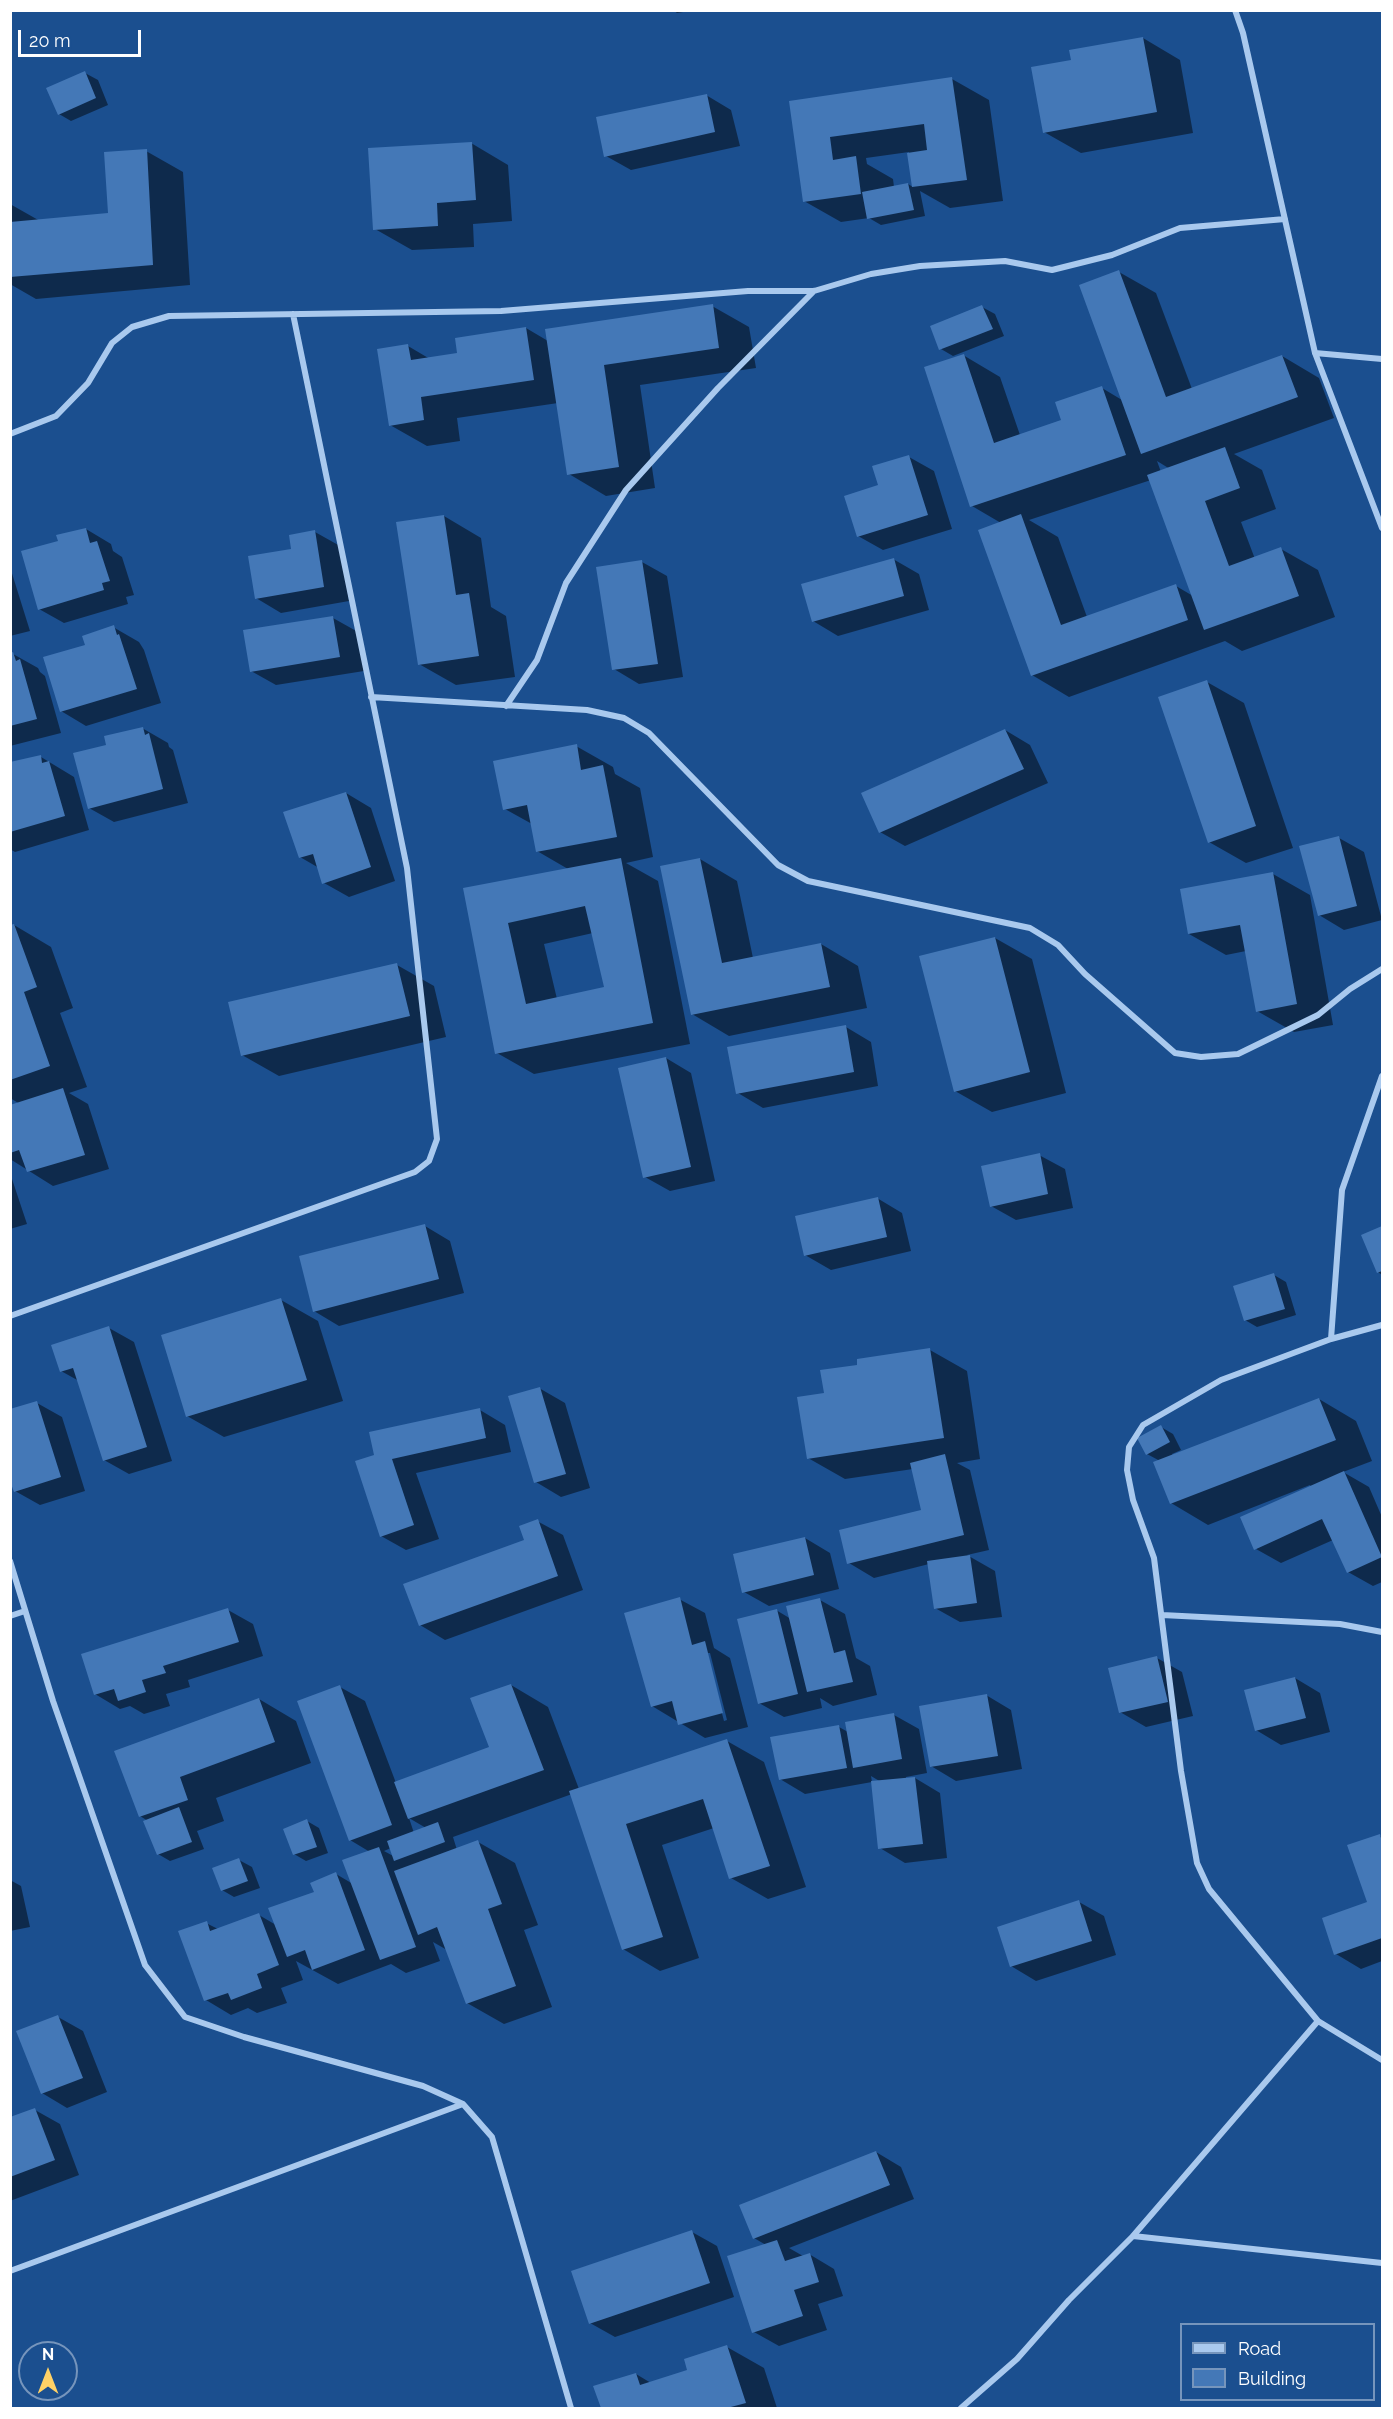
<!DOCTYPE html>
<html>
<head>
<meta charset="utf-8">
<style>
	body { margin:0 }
	#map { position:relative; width:1393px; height:2419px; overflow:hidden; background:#1b4f8f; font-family:Raleway,sans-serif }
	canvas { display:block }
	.frame { position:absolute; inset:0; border:12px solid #fff; pointer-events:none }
	.legend { position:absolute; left:1180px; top:2323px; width:195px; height:78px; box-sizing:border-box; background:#1b4f8f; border:2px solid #7695bc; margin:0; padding:8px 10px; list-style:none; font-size:18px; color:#fff }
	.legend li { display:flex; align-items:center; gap:12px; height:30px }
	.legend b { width:30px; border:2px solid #7695bc }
	.north { position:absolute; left:18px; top:2341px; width:60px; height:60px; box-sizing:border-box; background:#1b4f8f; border:2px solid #7695bc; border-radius:50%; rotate:0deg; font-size:16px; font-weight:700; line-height:24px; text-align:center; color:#fff }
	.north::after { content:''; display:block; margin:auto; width:21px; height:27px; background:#ffd166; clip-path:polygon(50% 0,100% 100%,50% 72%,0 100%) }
	.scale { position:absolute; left:18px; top:30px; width:123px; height:27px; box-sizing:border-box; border:3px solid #fff; border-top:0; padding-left:8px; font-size:18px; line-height:21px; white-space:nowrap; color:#fff; -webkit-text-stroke:4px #1b4f8f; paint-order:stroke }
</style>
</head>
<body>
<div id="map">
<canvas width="1393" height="2419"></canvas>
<div class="frame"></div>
<ul class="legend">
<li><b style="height:8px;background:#a9c9ee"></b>Road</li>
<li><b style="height:16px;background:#4478b7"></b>Building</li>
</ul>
<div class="north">N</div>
<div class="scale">20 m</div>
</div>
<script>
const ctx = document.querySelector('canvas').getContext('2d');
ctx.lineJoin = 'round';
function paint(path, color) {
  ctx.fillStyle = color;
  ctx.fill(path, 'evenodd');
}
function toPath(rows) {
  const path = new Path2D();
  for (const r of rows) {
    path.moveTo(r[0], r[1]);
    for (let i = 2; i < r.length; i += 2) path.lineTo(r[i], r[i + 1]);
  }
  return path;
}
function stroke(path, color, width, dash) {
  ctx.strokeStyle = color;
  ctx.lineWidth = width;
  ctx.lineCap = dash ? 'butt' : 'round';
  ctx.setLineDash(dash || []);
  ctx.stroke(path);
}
paint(toPath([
	[673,10,695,10,677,13],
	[1143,38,1180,60,1193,133,1081,153,1044,132,1072,61],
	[85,73,98,80,108,105,71,121,59,114],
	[952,79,989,100,1003,201,950,208,920,191,925,216,881,225,869,218,841,222,804,201,790,102],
	[909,152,913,187,908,184,894,187,893,179,867,164,866,158],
	[706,95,731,110,740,146,631,170,606,156],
	[471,143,508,165,512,221,473,224,474,247,412,250,375,229],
	[146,151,183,172,190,285,36,299,10,284,10,204,40,221,110,215],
	[1119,272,1156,293,1192,389,1282,356,1319,378,1334,418,1234,454,1262,470,1276,509,1241,522,1255,559,1281,549,1318,570,1335,617,1242,651,1225,641,1069,697,1032,675,1001,523,972,506,963,355,1000,377,1020,435,1063,421,1102,388,1122,400],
	[1157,461,1170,469,1161,472],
	[1151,480,1193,596,1176,586,1087,617,1058,537,1029,520],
	[712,306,749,327,756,368,640,385,655,488,606,496,569,474,558,403,457,418,460,441,427,446,390,425,408,346,430,359,459,354,526,328,548,341],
	[982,307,995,314,1004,336,953,356,941,349],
	[909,457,934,471,952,529,883,550,858,536,880,486],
	[444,516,481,538,491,607,506,616,515,677,456,685,419,664],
	[86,529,111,544,113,551,122,557,134,595,126,597,128,604,64,623,39,609,60,542],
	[315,532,340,546,349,601,281,613,256,598,292,550],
	[893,559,919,574,929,610,838,636,813,621],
	[642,562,667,576,683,677,639,684,614,669],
	[10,567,30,631,10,636],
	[333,618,358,632,364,671,276,685,251,671],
	[113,627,139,642,144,650,161,703,86,726,61,711,87,646],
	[13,654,38,668,40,672,45,676,61,733,10,746,10,655],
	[1207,682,1244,703,1293,848,1246,863,1209,842],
	[142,728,168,743,169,747,173,750,188,803,114,822,89,808,108,746],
	[1005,730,1030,745,1048,783,905,846,880,832],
	[576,746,613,767,615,774,640,788,653,857,626,863,658,881,690,1044,534,1074,497,1053,465,889,568,869,537,851,532,824,505,809],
	[593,933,605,989,557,999,544,944],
	[41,757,74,777,89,830,15,852,10,849,10,773],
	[346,793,371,808,395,881,349,897,324,883,319,868,300,857],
	[1339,838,1364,852,1382,920,1344,930,1319,915],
	[700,859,737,881,753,958,821,944,858,966,867,1008,729,1036,692,1014],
	[1273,874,1310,895,1333,1025,1294,1032,1257,1011,1246,951,1226,955,1189,934],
	[14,925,51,947,73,1008,60,1013,87,1087,69,1093,88,1104,109,1169,53,1186,10,1159,10,1106,20,1104,10,1098,10,926],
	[995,938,1032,959,1066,1093,992,1112,955,1091],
	[397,965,434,986,446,1037,279,1076,242,1055],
	[846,1027,871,1042,878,1086,763,1108,738,1093],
	[666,1058,691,1073,715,1181,670,1191,645,1177],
	[1039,1155,1065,1169,1073,1208,1016,1220,991,1206],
	[10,1173,27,1224,10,1229],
	[877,1198,902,1213,911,1251,831,1270,805,1255],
	[425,1226,450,1241,464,1293,339,1326,314,1311],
	[1382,1227,1382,1275,1378,1272,1363,1235],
	[1274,1275,1286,1282,1296,1315,1257,1327,1245,1320],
	[281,1300,318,1321,343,1401,224,1437,187,1416],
	[109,1328,134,1342,172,1461,129,1474,104,1460,79,1381,61,1371],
	[930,1350,967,1371,980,1459,957,1463,970,1470,989,1550,967,1555,995,1571,1002,1617,960,1622,935,1608,929,1564,874,1578,849,1563,923,1511,913,1469,845,1479,808,1458,825,1394,859,1366],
	[539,1388,565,1403,590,1488,561,1497,536,1482],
	[1319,1399,1356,1421,1372,1461,1343,1472,1369,1487,1382,1517,1382,1582,1373,1586,1348,1572,1333,1540,1281,1563,1256,1549,1311,1487,1310,1485,1208,1525,1171,1503,1160,1461,1147,1454,1161,1427,1173,1434,1181,1450,1172,1454,1173,1456],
	[37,1403,62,1417,85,1491,40,1505,15,1491],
	[480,1410,505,1425,511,1452,416,1473,439,1539,406,1550,381,1536,376,1456],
	[537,1521,563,1535,583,1590,445,1640,420,1625,526,1540],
	[805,1538,830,1553,839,1589,769,1606,744,1592],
	[679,1599,705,1613,714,1648,730,1658,748,1727,705,1738,652,1706],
	[706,1653,710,1653,727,1720,724,1721],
	[820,1600,845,1614,856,1658,870,1666,877,1695,833,1706,820,1698,822,1708,784,1717,759,1703,776,1610,791,1619],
	[228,1610,253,1624,263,1656,188,1680,190,1687,166,1694,170,1706,144,1714,130,1706,120,1709,95,1694],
	[1157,1658,1182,1672,1193,1716,1146,1727,1120,1712],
	[1295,1678,1320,1693,1330,1732,1281,1745,1256,1730],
	[511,1685,548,1707,579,1789,727,1741,764,1762,806,1887,768,1899,731,1878,714,1828,662,1845,699,1958,660,1971,623,1949,572,1794,453,1837,457,1850,478,1842,515,1863,538,1925,524,1930,552,2007,504,2024,467,2003,447,1950,433,1942,440,1961,406,1973,391,1964,338,1984,296,1961,303,1980,281,1988,287,2003,257,2013,248,2008,231,2015,206,2000,206,1923,218,1929,259,1915,276,1925,336,1874,353,1884,370,1852,350,1840,340,1687,365,1701,396,1783,491,1748],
	[409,1818,426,1828,414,1833],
	[391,1848,395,1857,384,1851],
	[986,1695,1011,1710,1022,1769,956,1781,931,1766],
	[259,1699,296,1721,311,1763,216,1798,224,1821,197,1831,204,1849,170,1861,158,1854,148,1821,140,1816,116,1752],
	[894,1715,919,1729,927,1773,906,1777,906,1779,915,1778,940,1793,947,1858,905,1863,880,1848,881,1782,871,1776,872,1782,805,1794,780,1779,839,1727,848,1732],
	[307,1821,319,1828,328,1853,306,1861,294,1854],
	[1379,1835,1382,1837,1382,1961,1361,1969,1336,1954,1369,1902],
	[239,1860,252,1867,260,1888,234,1897,222,1890],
	[10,1880,21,1886,30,1927,10,1931],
	[1079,1902,1104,1916,1116,1955,1036,1981,1011,1966],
	[58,2017,83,2031,107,2092,67,2108,42,2093],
	[10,2110,13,2118,35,2110,60,2124,79,2175,10,2201],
	[876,2152,901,2167,914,2199,789,2248,803,2256,809,2254,834,2269,843,2296,818,2304,827,2330,779,2346,754,2332,766,2245,754,2238],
	[692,2232,717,2246,734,2297,615,2337,590,2323],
	[727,2347,764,2368,777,2408,602,2408,595,2387,636,2374,651,2383,689,2371]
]), '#0007');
paint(toPath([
	[1143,37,1157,112,1043,133,1031,67,1071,60,1069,50],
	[85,71,96,98,58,115,46,88],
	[952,77,967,180,912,187,907,153,927,150,924,124,830,137,833,160,856,156,861,194,803,202,789,101],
	[707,94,715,132,604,157,596,117],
	[472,142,476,200,437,203,438,226,373,230,368,148],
	[147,149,153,265,10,277,10,222,108,213,104,152],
	[908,183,914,210,867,219,862,192],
	[1119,270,1166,397,1282,355,1298,397,1141,454,1079,285],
	[713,304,719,348,604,365,619,467,567,475,545,329],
	[982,305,993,329,939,350,930,326],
	[526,327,534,380,421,397,424,420,389,426,377,349,408,344,411,360,457,353,455,338],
	[964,354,994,443,1061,420,1055,402,1102,386,1126,455,970,507,924,367],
	[1225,447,1240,488,1205,501,1229,566,1281,547,1299,596,1204,630,1147,475],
	[909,455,928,515,857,537,844,496,878,485,872,466],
	[1021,514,1061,625,1176,584,1188,620,1031,676,978,530],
	[444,515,456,595,469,593,479,656,418,665,396,522],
	[86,528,90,543,97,541,110,581,102,583,104,590,38,610,21,551,58,541,56,535],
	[315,530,324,587,255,599,248,556,291,549,289,535],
	[894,558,904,596,812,622,801,584],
	[642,560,658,664,612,670,596,567],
	[333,616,340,657,250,672,243,630],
	[114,625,117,635,119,634,137,689,60,712,43,657,85,645,82,636],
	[13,652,16,661,20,659,37,719,10,726,10,653],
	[1207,680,1256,826,1208,843,1158,697],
	[143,727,145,735,149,733,163,789,88,809,73,753,106,745,104,736],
	[1005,729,1024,769,879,833,861,793],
	[577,744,581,770,603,765,617,837,536,852,527,805,503,810,493,761],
	[41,755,42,763,49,761,65,816,10,832,10,762],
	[346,792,371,867,322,884,313,854,299,858,283,812],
	[1339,836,1357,906,1318,916,1299,846],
	[621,858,653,1023,495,1054,463,888],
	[585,906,604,987,526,1004,508,923],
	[700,858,722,963,821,943,830,987,691,1015,660,866],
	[1273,872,1297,1004,1256,1012,1240,925,1188,934,1180,889],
	[14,924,37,987,24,992,50,1066,10,1080,10,925],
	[995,937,1030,1072,954,1092,919,956],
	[397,963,410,1016,241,1056,228,1002],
	[846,1025,854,1072,736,1094,727,1047],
	[666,1057,691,1167,643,1178,618,1068],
	[63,1088,85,1155,27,1172,19,1150,10,1153,10,1105],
	[1040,1153,1048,1194,990,1207,981,1166],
	[878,1197,887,1237,804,1256,795,1216],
	[425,1224,439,1279,313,1312,299,1256],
	[1382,1226,1382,1271,1377,1273,1361,1235],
	[1274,1273,1285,1309,1244,1321,1233,1286],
	[281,1298,307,1380,186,1417,161,1335],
	[109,1326,147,1447,103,1461,73,1368,60,1372,51,1345],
	[930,1348,944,1438,807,1459,797,1397,824,1393,820,1370,857,1365,857,1359],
	[540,1387,566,1474,534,1483,508,1396],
	[1319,1398,1336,1440,1170,1504,1153,1462],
	[37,1401,61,1477,14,1492,10,1481,10,1409],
	[480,1408,486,1438,392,1459,414,1525,380,1537,355,1461,374,1455,369,1432],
	[1161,1425,1170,1442,1146,1455,1137,1438],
	[945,1454,964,1535,847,1564,839,1530,921,1510,910,1463],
	[1344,1471,1382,1557,1347,1573,1322,1519,1254,1550,1240,1517],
	[538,1519,558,1576,419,1626,403,1584,524,1540,519,1526],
	[805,1537,814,1575,742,1593,733,1554],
	[970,1555,977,1603,934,1609,927,1561],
	[680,1597,692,1645,705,1641,723,1713,678,1725,672,1701,651,1707,624,1613],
	[820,1598,834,1653,845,1650,853,1682,807,1692,786,1606],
	[228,1608,239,1642,163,1666,166,1673,142,1680,146,1692,118,1701,114,1689,94,1695,81,1654],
	[777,1609,798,1694,758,1704,737,1619],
	[1157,1656,1168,1702,1119,1713,1108,1668],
	[1295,1677,1306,1718,1255,1731,1244,1690],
	[511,1684,544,1770,408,1819,394,1782,489,1747,470,1698],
	[340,1685,392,1825,349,1841,297,1701],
	[987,1694,998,1756,930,1767,919,1706],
	[259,1698,275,1742,180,1777,188,1800,139,1817,114,1751],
	[894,1713,902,1759,853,1768,845,1722],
	[839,1725,847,1768,779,1780,770,1737],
	[727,1739,770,1866,729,1879,703,1799,626,1824,663,1937,622,1950,569,1791],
	[915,1777,923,1844,878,1849,871,1781],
	[179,1807,192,1842,157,1855,143,1821],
	[307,1819,317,1847,293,1855,283,1829],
	[438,1822,445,1842,394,1861,387,1841],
	[1380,1834,1382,1842,1382,1938,1334,1955,1322,1918,1367,1902,1347,1845],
	[478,1840,502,1904,488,1909,516,1986,466,2004,437,1927,418,1935,394,1871],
	[379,1847,416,1947,380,1960,342,1860],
	[239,1858,248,1881,221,1891,212,1868],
	[336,1872,365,1950,312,1970,305,1950,287,1957,268,1908,314,1892,310,1883],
	[1079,1900,1092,1941,1010,1967,997,1927],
	[259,1913,279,1965,257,1974,262,1988,231,2000,228,1993,204,2001,178,1931,207,1921,210,1931],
	[58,2015,83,2078,41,2094,16,2031],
	[35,2108,55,2160,10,2177,10,2117],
	[876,2151,890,2185,753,2239,739,2205],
	[692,2230,710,2283,589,2324,571,2271],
	[777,2240,785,2261,810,2253,819,2282,794,2290,803,2316,752,2333,727,2256],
	[727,2345,746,2403,727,2408,601,2408,593,2386,636,2373,640,2385,687,2370,684,2359]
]), '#4478b7');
stroke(toPath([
	[1235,10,1243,33,1315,353,1382,528],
	[1315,353,1382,359],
	[10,434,56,416,88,383,112,343,132,327,169,316,501,311,748,291,814,291,871,274,920,266,1005,261,1052,270,1112,255,1180,228,1285,219],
	[371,697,587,710,624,718,649,733,778,865,808,881,1030,928,1058,945,1085,974,1175,1053,1201,1057,1238,1054,1318,1015,1350,989,1382,969],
	[506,706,537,660,566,583,626,490,718,388,814,291],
	[10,1316,415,1172,429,1161,437,1139,407,868,293,314],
	[1382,1325,1331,1339,1221,1380,1143,1425,1129,1447,1127,1470,1133,1500,1154,1558,1181,1771,1197,1863,1209,1889,1318,2021,1382,2060],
	[1331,1339,1342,1190,1382,1076],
	[10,1561,53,1701,145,1965,185,2017,244,2037,423,2086,463,2104,492,2137,571,2408],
	[1162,1615,1340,1624,1382,1632],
	[10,1616,25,1611],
	[1133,2236,1382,2263],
	[10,2271,463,2104],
	[961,2408,1017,2359,1069,2300,1133,2236,1318,2021]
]), '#a9c9ee', 6);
</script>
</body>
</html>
